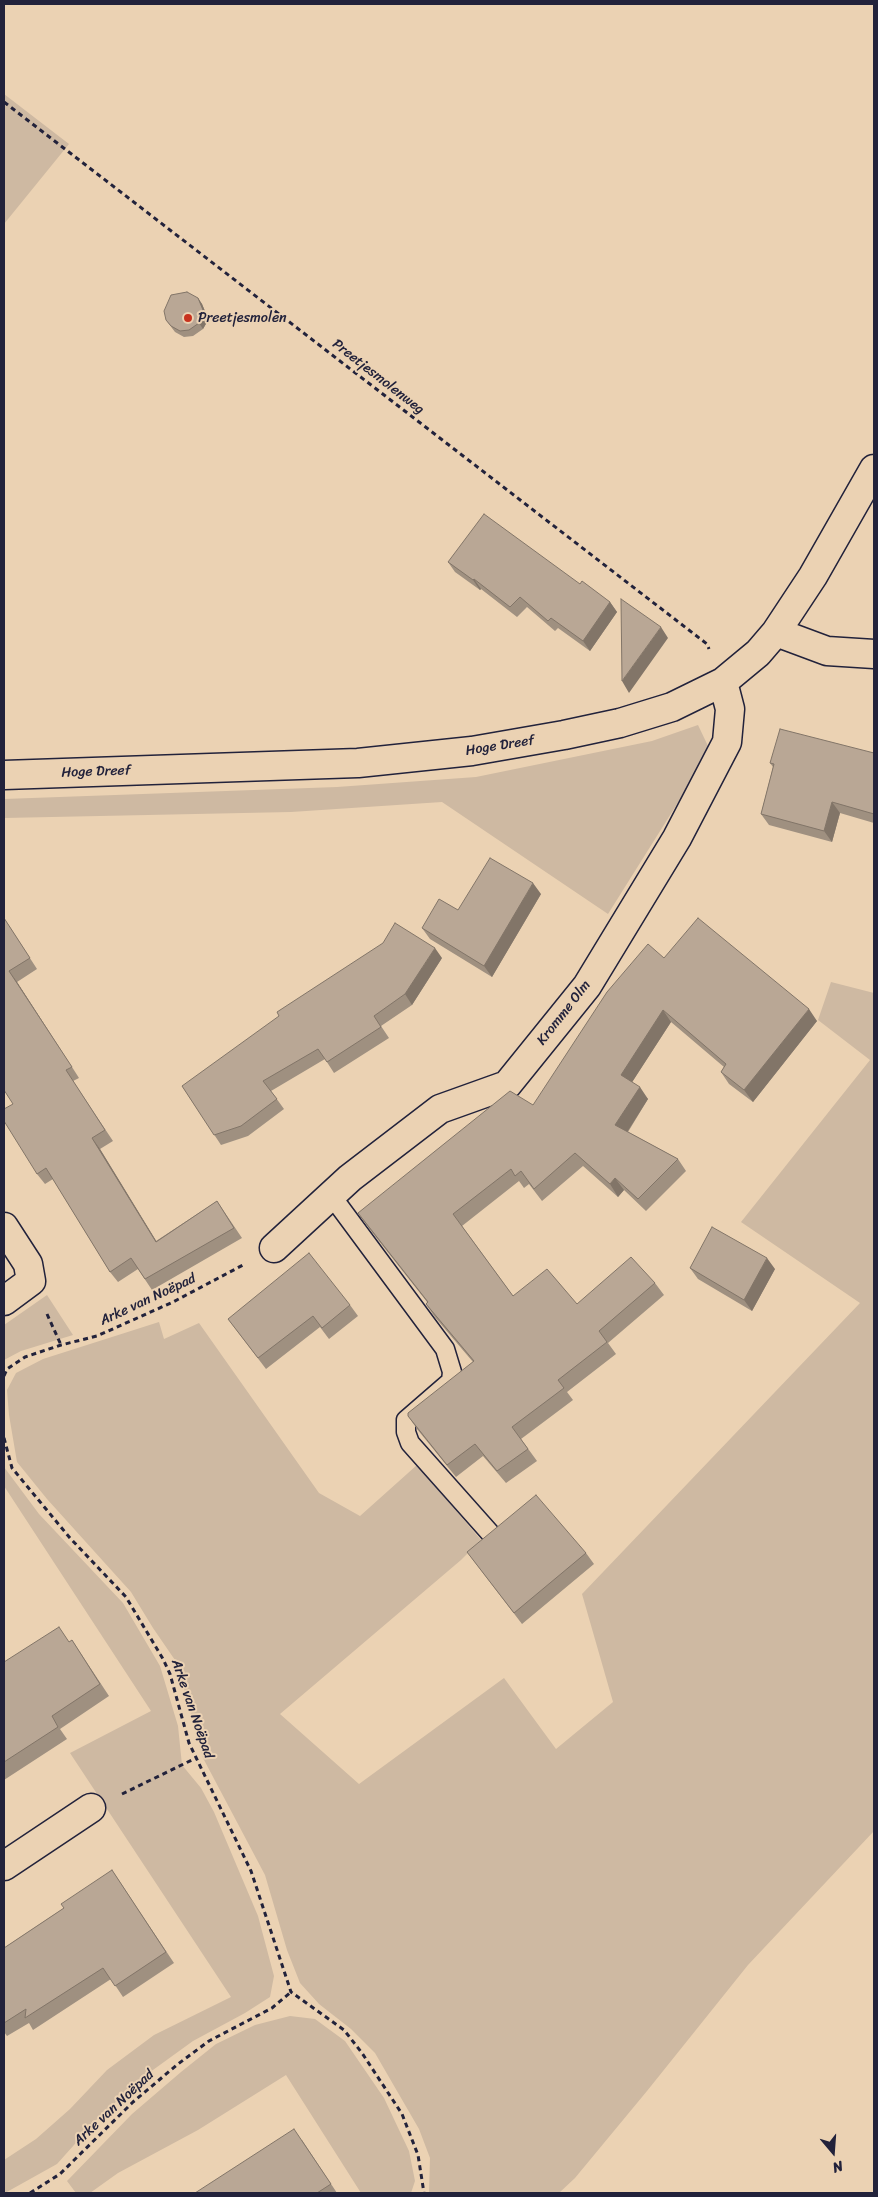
<!DOCTYPE html>
<html>
<head>
<meta charset="utf-8">
<style>
	body { margin:0 }
	#map { position:relative; width:878px; height:2197px; overflow:hidden; background:#ebd2b3; font-family:Sriracha,sans-serif }
	canvas { display:block }
	.frame { position:absolute; inset:0; border:5px solid #22223b; pointer-events:none }
	.north { position:absolute; left:808px; top:2127px; width:50px; height:50px; -webkit-text-stroke:4px #ebd2b3; paint-order:stroke; rotate:162deg; font-size:14px; font-weight:700; line-height:20px; text-align:center; color:#22223b }
	.north::after { content:''; display:block; margin:auto; width:18px; height:22px; background:#22223b; clip-path:polygon(50% 0,100% 100%,50% 72%,0 100%) }
</style>
</head>
<body>
<div id="map">
<canvas width="878" height="2197"></canvas>
<div class="frame"></div>
<div class="north">N</div>
</div>
<script>
const ctx = document.querySelector('canvas').getContext('2d');
ctx.lineJoin = 'round';
function paint(path, color) {
  ctx.fillStyle = color;
  ctx.fill(path, 'evenodd');
}
function toPath(rows) {
  const path = new Path2D();
  for (const r of rows) {
    path.moveTo(r[0], r[1]);
    for (let i = 2; i < r.length; i += 2) path.lineTo(r[i], r[i + 1]);
  }
  return path;
}
function stroke(path, color, width, dash) {
  ctx.strokeStyle = color;
  ctx.lineWidth = width;
  ctx.lineCap = dash ? 'butt' : 'round';
  ctx.setLineDash(dash || []);
  ctx.stroke(path);
}
function drawText(font, color, halo, rows, align = 'center') {
  ctx.font = font + ' Sriracha,sans-serif';
  ctx.lineWidth = 4;
  ctx.setLineDash([]);
  ctx.textBaseline = 'middle';
  ctx.strokeStyle = halo;
  ctx.fillStyle = color;
  for (const [text, x, y, turn = 0] of rows) {
    ctx.save();
    ctx.translate(x, y);
    ctx.rotate((+turn || 0) * Math.PI / 180);
    ctx.textAlign = isNaN(turn) ? turn : align;
    if (halo) ctx.strokeText(text, 0, 0);
    ctx.fillText(text, 0, 0);
    ctx.restore();
  }
}
paint(toPath([
	[4,94,69,144,4,224],
	[698,725,708,746,704,761,608,914,442,802,291,812,4,818,4,799,337,787,476,777,652,741],
	[831,982,874,993,874,1831,748,1965,647,2091,575,2178,559,2193,429,2193,430,2158,419,2129,375,2053,351,2029,319,2004,300,1983,287,1950,265,1875,203,1758,177,1663,153,1628,131,1592,47,1499,17,1462,9,1415,7,1390,16,1373,43,1359,159,1322,164,1339,199,1323,319,1493,360,1516,417,1465,481,1540,461,1560,280,1714,359,1784,504,1678,556,1749,613,1702,582,1594,860,1303,741,1222,870,1060,818,1020],
	[47,1295,73,1335,21,1351,4,1360,4,1325],
	[4,1467,39,1514,123,1603,160,1666,178,1726,182,1765,201,1788,214,1812,258,1916,274,1976,270,1997,245,2013,193,2041,146,2075,99,2117,57,2164,5,2193,4,2160,36,2139,70,2109,107,2070,154,2035,231,1997,70,1753,151,1711,4,1486],
	[290,2016,315,2019,345,2041,384,2098,409,2151,415,2181,411,2193,361,2193,286,2075,198,2130,118,2173,90,2193,76,2193,67,2181,132,2114,181,2072,216,2044,255,2025]
]), '#ceb9a2');
const service = toPath([
	[331,1195,445,1349,452,1372,451,1381,406,1420,406,1432,410,1443,490,1533]
]);
const minor = toPath([
	[776,632,827,651,874,654],
	[4,775,358,763,472,751,564,735,620,723,672,707,723,682,758,653,776,632,813,576,874,469],
	[4,1227,28,1264,31,1281,4,1301],
	[274,1248,350,1178,440,1109,507,1085,587,986,677,838,727,742,730,709,723,682],
	[4,1866,91,1808]
]);
stroke(service, '#22223b', 21);
stroke(minor, '#22223b', 31);
stroke(toPath([
	[4,102,707,644,709,649],
	[47,1314,61,1345],
	[4,1376,7,1369,25,1357,61,1345,97,1336,173,1302,243,1265],
	[4,1438,12,1468,70,1538,126,1597,163,1659,170,1674,189,1743,251,1871,291,1992,344,2030,362,2053,402,2114,418,2155,424,2193],
	[122,1794,196,1758],
	[30,2193,60,2174,133,2102,178,2064,209,2041,272,2008,291,1992]
]), '#22223b', 3, [5, 4]);
stroke(service, '#ebd2b3', 18);
stroke(minor, '#ebd2b3', 28);
paint(toPath([
	[198,298,202,304,207,316,207,322,203,329,193,336,184,337,175,332,166,320],
	[448,562,580,584,610,602,617,612,590,651,558,628,555,631,527,607,517,617,481,589,480,590,455,572],
	[874,753,874,823,840,813,832,842,769,825,761,814,773,767,770,763],
	[541,894,492,977,430,939,422,928,458,910],
	[4,918,37,969,17,982,79,1078,73,1081,113,1141,100,1149,156,1241,217,1201,242,1238,152,1290,138,1269,118,1282,110,1272,53,1179,45,1184,37,1174,13,1104],
	[442,958,412,1005,381,1026,389,1038,334,1073,325,1059,271,1091,284,1109,248,1136,221,1145,182,1086],
	[664,958,817,1021,753,1102,729,1084,721,1072,724,1067,671,1022,632,1082,648,1099,628,1132,678,1159,686,1171,646,1211,624,1190,618,1197,583,1166,542,1201,529,1184,524,1188,519,1181,462,1226,513,1296,577,1304,655,1283,664,1295,608,1343,616,1354,567,1392,573,1400,521,1439,537,1461,506,1483,483,1456,456,1477,417,1429,408,1416,473,1362,434,1316,426,1304,427,1302,367,1226,358,1213,533,1105],
	[690,1268,775,1269,752,1311,698,1279],
	[350,1305,358,1316,329,1339,320,1327,266,1369,228,1319],
	[467,1552,586,1553,594,1564,522,1624],
	[72,1640,109,1696,60,1729,67,1739,4,1780,4,1662,70,1642],
	[112,1870,174,1963,123,1997,111,1979,33,2030,29,2023,7,2036,4,2032,4,1948,64,1908],
	[302,2140,337,2193,195,2193]
]), '#9f9080');
paint(toPath([
	[198,298,202,304,207,316,207,322,203,329,199,323],
	[474,579,481,589,480,590,473,580],
	[610,602,617,612,590,651,583,641],
	[661,627,668,638,629,693,622,681],
	[832,802,840,813,832,842,824,831],
	[533,883,541,894,492,977,484,966],
	[435,948,442,958,412,1005,405,994],
	[9,971,17,982,79,1078,72,1067],
	[809,1009,817,1021,753,1102,744,1090],
	[663,1010,671,1022,629,1087,621,1075],
	[640,1087,648,1099,624,1137,615,1125],
	[92,1138,100,1149,163,1252,156,1242],
	[615,1178,624,1190,618,1197,610,1184],
	[767,1258,775,1269,752,1311,744,1300]
]), '#827568');
const building = toPath([
	[187,292,198,298,203,310,203,316,199,323,189,330,180,331,171,326,166,320,164,311,171,295,187,292],
	[484,514,580,584,582,581,610,602,583,641,551,618,548,621,520,597,510,607,474,579,473,580,448,562,484,514],
	[621,599,661,627,622,681,621,599],
	[780,729,874,753,874,814,832,802,824,831,761,814,774,764,770,763,780,729],
	[490,858,533,883,484,966,422,928,439,899,458,910,490,858],
	[4,918,30,958,9,971,72,1067,66,1070,105,1130,92,1138,156,1242,217,1201,234,1228,145,1279,131,1258,110,1272,46,1168,37,1174,4,1121,4,1109,13,1104,4,1090,4,918],
	[698,918,809,1009,744,1090,721,1072,726,1064,663,1010,621,1075,640,1087,615,1125,678,1159,638,1199,615,1178,610,1184,575,1153,534,1189,521,1171,515,1176,511,1169,453,1214,513,1296,547,1269,577,1304,631,1257,655,1283,599,1331,607,1342,558,1380,564,1388,512,1427,528,1449,497,1471,475,1444,447,1465,408,1416,408,1413,474,1361,426,1304,428,1302,358,1213,510,1091,533,1105,607,992,648,944,664,958,698,918],
	[395,923,435,948,405,994,374,1016,381,1027,327,1062,318,1049,263,1081,277,1099,241,1126,214,1135,182,1086,279,1016,277,1012,383,943,395,923],
	[712,1227,767,1258,744,1300,690,1268,712,1227],
	[309,1253,350,1305,322,1328,313,1316,258,1358,228,1319,309,1253],
	[536,1495,586,1553,514,1613,467,1552,536,1495],
	[59,1627,69,1642,72,1640,100,1684,52,1716,58,1727,4,1762,4,1662,59,1627],
	[112,1870,166,1952,115,1986,103,1968,25,2018,26,2009,4,2023,4,1948,64,1908,61,1904,112,1870],
	[294,2129,331,2184,317,2193,195,2193,294,2129]
]);
paint(building, '#b9a795');
stroke(building, '#827568', 1);
for (const [x, y, r, color] of [
	[188,318,5,"#c8321e"]
]) {
  const dot = new Path2D();
  dot.arc(x, y, r, 0, 2 * Math.PI);
  ctx.fillStyle = color;
  ctx.fill(dot);
  stroke(dot, '#ebd2b3', 2);
}
drawText('14px', '#22223b', '#ebd2b3', [
	["Preetjesmolen",198,318]
], 'left');
drawText('14px', '#22223b', '#ebd2b3', [
	["Preetjesmolenweg",378,377,38],
	["Hoge Dreef",500,746,-9],
	["Hoge Dreef",96,772,-2],
	["Kromme Olm",564,1013,-52],
	["Arke van Noëpad",148,1300,-25],
	["Arke van Noëpad",192,1709,71],
	["Arke van Noëpad",114,2108,-43]
]);
</script>
</body>
</html>
